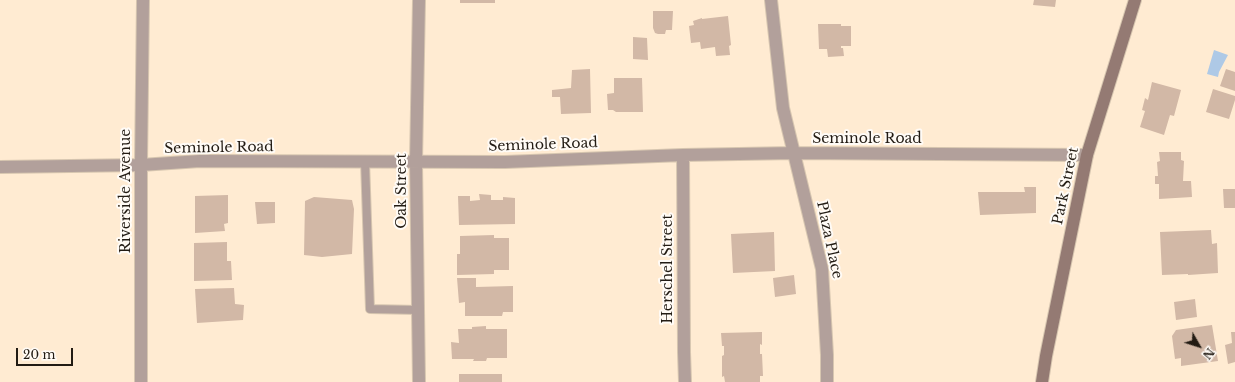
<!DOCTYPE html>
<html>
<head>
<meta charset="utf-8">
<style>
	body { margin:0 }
	#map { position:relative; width:1235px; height:382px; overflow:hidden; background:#ffebd2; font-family:"Libre Baskerville",serif }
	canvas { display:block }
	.north { position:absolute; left:1179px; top:326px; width:40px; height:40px; -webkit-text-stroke:3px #fffbf6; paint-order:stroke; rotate:129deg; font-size:11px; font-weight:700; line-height:16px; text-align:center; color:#221b13 }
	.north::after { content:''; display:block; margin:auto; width:14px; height:18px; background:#221b13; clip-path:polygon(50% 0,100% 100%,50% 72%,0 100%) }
	.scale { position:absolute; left:16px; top:348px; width:57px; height:18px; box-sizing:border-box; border:2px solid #221b13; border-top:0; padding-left:5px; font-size:12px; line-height:14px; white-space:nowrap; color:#221b13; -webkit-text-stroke:3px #fffbf6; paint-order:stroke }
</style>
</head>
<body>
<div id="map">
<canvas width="1235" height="382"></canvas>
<div class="north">N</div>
<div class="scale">20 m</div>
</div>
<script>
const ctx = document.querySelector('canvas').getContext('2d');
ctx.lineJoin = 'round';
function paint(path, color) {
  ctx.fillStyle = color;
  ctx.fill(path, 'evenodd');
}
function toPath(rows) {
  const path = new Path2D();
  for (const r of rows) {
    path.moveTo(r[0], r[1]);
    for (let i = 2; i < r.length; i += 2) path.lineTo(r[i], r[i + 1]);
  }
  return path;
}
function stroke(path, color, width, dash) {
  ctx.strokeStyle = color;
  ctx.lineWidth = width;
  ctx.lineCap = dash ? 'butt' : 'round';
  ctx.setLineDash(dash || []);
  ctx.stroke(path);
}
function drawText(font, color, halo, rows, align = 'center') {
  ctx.font = font + ' "Libre Baskerville",serif';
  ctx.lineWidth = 4;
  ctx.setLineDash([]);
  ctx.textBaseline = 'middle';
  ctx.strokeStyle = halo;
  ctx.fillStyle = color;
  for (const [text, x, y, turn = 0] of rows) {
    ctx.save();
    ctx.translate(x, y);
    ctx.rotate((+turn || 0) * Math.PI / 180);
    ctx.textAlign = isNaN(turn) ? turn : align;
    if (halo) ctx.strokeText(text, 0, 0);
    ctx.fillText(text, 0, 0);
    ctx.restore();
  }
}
paint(toPath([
	[1214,50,1228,55,1219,72,1218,77,1207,74]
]), '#aec9e6');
paint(toPath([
	[460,0,495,0,495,3,460,3],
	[1034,0,1056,0,1055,7,1033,5],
	[653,11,673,11,672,30,666,30,665,34,658,34,655,33,653,28],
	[728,16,731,45,729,46,730,55,716,56,715,47,701,49,700,42,691,43,689,26,694,25,693,21,702,18,702,19],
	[818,24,841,24,841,26,851,26,851,46,841,46,841,48,843,48,844,56,828,57,827,49,819,49],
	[633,37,647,38,648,60,633,59],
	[590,69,591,113,561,114,560,97,552,97,552,90,571,88,572,70],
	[1226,69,1235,72,1235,91,1220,86],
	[614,78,642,78,643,112,616,112,613,110,608,110,607,94,614,93],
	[1152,82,1181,90,1174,116,1170,115,1164,135,1140,127,1145,111,1142,110,1145,98,1148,100],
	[1213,89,1235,96,1235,100,1229,119,1206,112],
	[1159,152,1181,152,1181,160,1184,161,1183,181,1191,181,1192,197,1159,199,1159,184,1155,184,1155,176,1158,176,1157,162,1160,161],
	[1024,187,1036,187,1036,213,980,215,978,192,1025,192],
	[1223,189,1235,189,1235,208,1224,208],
	[479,194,491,195,491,200,503,200,503,197,515,198,515,224,459,225,458,196,470,196,470,201,480,200],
	[228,195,228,223,224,224,225,231,195,233,195,196],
	[314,197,352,200,354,209,352,254,322,257,304,255,305,201],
	[255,202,275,202,275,223,257,224],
	[1211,230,1212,244,1217,243,1218,273,1188,275,1188,274,1162,275,1160,232],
	[774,232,775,271,733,273,731,234],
	[494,235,494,238,509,238,509,270,494,270,494,274,457,275,457,254,460,254,460,236],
	[227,242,227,261,231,261,232,280,194,281,194,243],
	[794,275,796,294,775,297,773,278],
	[457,278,476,278,476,287,513,286,513,312,503,312,502,316,465,316,465,302,459,303],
	[234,288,235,304,244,305,243,320,197,323,195,289],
	[1195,299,1197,317,1176,320,1174,302],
	[1212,325,1218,361,1181,366,1181,358,1175,359,1172,336,1176,330],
	[486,326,486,329,507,329,507,358,487,358,486,361,473,361,474,359,452,359,451,342,459,343,458,329,472,329,472,327],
	[762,332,762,345,760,344,760,354,762,354,763,376,760,376,760,382,725,382,724,376,722,377,722,356,724,355,724,346,722,346,721,333],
	[1231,332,1235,332,1235,362,1228,364,1225,345,1232,343],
	[459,374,502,374,502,382,459,382]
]), '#d2b8a6');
const lane = toPath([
	[365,161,370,309,418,310]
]);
const street = toPath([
	[419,0,416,162,419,382],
	[771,0,783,108,822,269,827,355,827,382],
	[683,155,684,352,685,382],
	[0,167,141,165,200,161,505,162,683,155,794,153,1087,155],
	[141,382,141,165,143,0]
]);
const secondary = toPath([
	[1042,382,1046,356,1087,155,1135,0]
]);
stroke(lane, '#d7c6b0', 10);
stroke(street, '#d7c6b0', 14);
stroke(secondary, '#d7c6b0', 14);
stroke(lane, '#b2a09b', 8);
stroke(street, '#b2a09b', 12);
stroke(secondary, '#947a73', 12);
drawText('14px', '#221b13', '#fffbf6', [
	["Seminole Road",867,139],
	["Seminole Road",543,145,-2],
	["Seminole Road",219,148,-1],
	["Park Street",1066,186,-78],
	["Riverside Avenue",126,191,-90],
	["Oak Street",402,191,-90],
	["Plaza Place",829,240,78],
	["Herschel Street",668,269,-90]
]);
</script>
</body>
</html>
